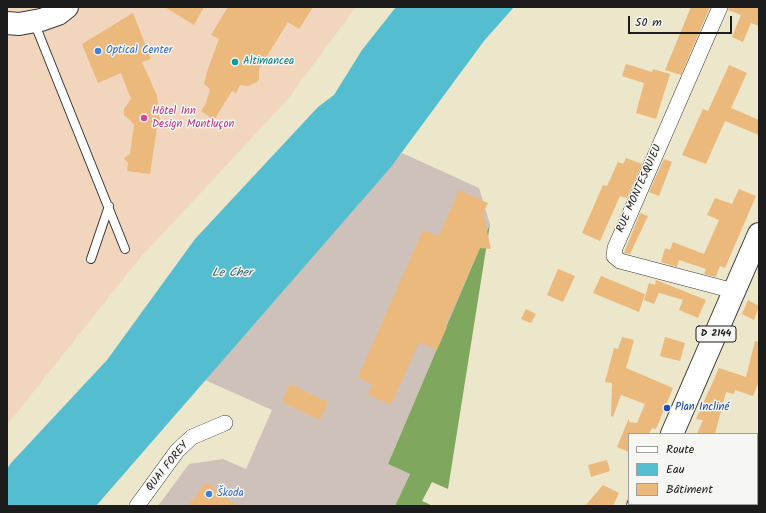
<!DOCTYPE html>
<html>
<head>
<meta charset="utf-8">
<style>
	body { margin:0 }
	#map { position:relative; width:766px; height:513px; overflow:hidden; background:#ece6cb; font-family:Kalam,sans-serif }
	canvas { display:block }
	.frame { position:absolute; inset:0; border:8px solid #1c1c1c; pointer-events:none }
	.legend { position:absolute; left:628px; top:433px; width:130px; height:72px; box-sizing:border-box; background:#f6f6f2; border:1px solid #9f9f9c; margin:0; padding:5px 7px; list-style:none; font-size:12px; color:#1c1c1c }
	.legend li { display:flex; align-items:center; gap:8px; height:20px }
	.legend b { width:20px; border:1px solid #9f9f9c }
	.scale { position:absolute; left:628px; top:16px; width:104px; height:18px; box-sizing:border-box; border:2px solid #1c1c1c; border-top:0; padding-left:5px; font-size:12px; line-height:14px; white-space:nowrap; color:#1c1c1c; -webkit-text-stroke:3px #f6f6f2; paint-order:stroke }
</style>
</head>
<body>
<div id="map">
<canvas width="766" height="513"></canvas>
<div class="frame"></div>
<ul class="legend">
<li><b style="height:5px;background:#fff"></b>Route</li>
<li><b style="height:11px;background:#54bed0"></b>Eau</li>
<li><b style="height:11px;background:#ebb97c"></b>Bâtiment</li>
</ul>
<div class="scale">50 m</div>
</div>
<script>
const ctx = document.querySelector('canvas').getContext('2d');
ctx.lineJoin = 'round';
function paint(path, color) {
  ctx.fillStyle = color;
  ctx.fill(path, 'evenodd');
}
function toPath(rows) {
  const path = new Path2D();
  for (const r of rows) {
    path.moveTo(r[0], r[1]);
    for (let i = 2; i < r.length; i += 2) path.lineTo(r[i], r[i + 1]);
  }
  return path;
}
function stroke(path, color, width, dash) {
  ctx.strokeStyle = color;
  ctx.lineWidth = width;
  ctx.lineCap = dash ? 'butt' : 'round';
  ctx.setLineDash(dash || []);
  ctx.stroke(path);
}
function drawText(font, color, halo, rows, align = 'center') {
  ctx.font = font + ' Kalam,sans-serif';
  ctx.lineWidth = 3;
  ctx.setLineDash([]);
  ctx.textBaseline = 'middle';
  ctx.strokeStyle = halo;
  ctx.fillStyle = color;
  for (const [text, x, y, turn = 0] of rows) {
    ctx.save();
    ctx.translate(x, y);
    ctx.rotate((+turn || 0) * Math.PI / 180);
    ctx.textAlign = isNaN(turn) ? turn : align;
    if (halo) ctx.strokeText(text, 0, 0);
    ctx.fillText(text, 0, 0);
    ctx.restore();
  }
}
paint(toPath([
	[7,7,356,7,287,100,139,259,7,425]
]), '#f1d5bd');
paint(toPath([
	[402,153,479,188,490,224,388,464,410,474,395,506,158,506,189,464,223,459,246,469,272,410,205,380]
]), '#cec1ba');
paint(toPath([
	[490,224,448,489,432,482,422,501,433,506,395,506,410,474,388,464]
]), '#80a75e');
paint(toPath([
	[396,7,514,7,484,41,391,167,96,506,7,506,7,469,11,463,107,360,195,239,318,107,334,95,362,50]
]), '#54bed0');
paint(toPath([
	[165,7,204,7,194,25],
	[228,7,313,7,299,29,288,22,259,69,259,79,257,82,248,86,240,85,236,93,232,91,214,120,201,111,206,103,210,89,204,84,208,69,219,39,211,35],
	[691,7,710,7,681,75,665,70],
	[729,7,759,7,759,26,751,23,743,42,732,37,741,15,728,10],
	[133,13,151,59,142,62,157,96,160,121,158,121,150,174,127,171,128,163,124,158,130,154,134,124,124,115,124,109,131,99,121,73,98,83,82,44],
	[626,64,652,72,653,69,670,74,656,119,636,113,644,83,622,76],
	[729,65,747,73,731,108,759,120,759,135,725,121,706,164,682,155,703,109,708,111],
	[626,158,642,164,627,198,620,196,600,241,582,233,603,185,607,186,618,162,623,164],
	[664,159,672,162,659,196,649,192],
	[739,189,756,196,725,268,720,266,716,277,704,274,706,269,679,260,677,267,661,262,665,248,670,250,673,242,704,254,719,220,707,215,715,198,732,204],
	[459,190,488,203,483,213,491,249,480,248,445,326,447,327,437,350,419,342,391,405,368,395,372,384,358,377,423,230,439,236],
	[640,213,648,216,630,254,624,253],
	[558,269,575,276,563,302,547,295],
	[601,276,645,294,639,312,593,293],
	[656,280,706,300,698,318,679,310,683,300,659,293,654,304,644,300,649,283,655,285],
	[748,300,759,306,754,320,742,314],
	[526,309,536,314,531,323,521,319],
	[622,337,634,340,626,368,673,388,656,429,652,428,649,434,629,434,629,452,617,447,629,418,629,422,637,423,645,404,621,395,613,417,611,416,612,383,605,382,614,348,618,349],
	[665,337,685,343,680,361,660,356],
	[755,341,759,342,759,381,753,396,735,390,734,394,726,392,715,434,697,434,703,420,696,419,719,368,746,377],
	[290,384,328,402,320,420,282,402],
	[607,460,610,471,591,477,588,465],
	[206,482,237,506,188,506],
	[603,485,619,493,613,506,585,506]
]), '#ebb97c');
const lane = toPath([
	[34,22,125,249],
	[91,259,109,206]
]);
const street = toPath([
	[720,7,615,248,614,256,620,261,734,291],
	[137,506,177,451,192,437,225,423]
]);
const secondary = toPath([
	[7,23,19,24,41,20,58,14,67,7]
]);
const primary = toPath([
	[672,434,759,234],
	[638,506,639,504]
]);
stroke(lane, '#3b3a36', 10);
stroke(street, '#3b3a36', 16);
stroke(secondary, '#3b3a36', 24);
stroke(primary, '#3b3a36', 24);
stroke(lane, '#fff', 8);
stroke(street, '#fff', 15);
stroke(secondary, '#fff', 22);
stroke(primary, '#fff', 22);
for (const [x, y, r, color] of [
	[98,51,4,"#3f7fe0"],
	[235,62,4,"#0f9aa8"],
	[144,118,4,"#d1479c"],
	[667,408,4,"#1a4fb4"],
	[209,494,4,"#3f7fe0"]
]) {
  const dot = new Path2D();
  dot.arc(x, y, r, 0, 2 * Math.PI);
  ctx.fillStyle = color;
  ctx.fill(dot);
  stroke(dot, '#f6f6f2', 1.5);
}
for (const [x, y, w] of [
	[716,334,40]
]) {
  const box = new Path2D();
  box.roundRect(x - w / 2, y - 8, w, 16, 3);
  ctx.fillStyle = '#f6f6f2';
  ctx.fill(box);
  stroke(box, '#1c1c1c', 1);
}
drawText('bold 10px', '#1c1c1c', null, [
	["D 2144",716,334]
]);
drawText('11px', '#366cbe', '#f6f6f2', [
	["Optical Center",106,51],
	["Škoda",217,494]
], 'left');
drawText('11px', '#0d838f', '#f6f6f2', [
	["Altimancea",243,62]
], 'left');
drawText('11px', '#b23c85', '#f6f6f2', [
	["Hôtel Inn",152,112],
	["Design Montluçon",152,125]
], 'left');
drawText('11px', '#1c1c1c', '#f6f6f2', [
	["RUE MONTESQUIEU",640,189,-66],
	["QUAI FOREY",168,467,-51]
]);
drawText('11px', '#164399', '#f6f6f2', [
	["Plan Incliné",675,408]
], 'left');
drawText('italic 12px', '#325d64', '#f6f6f2', [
	["Le Cher",232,274]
]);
</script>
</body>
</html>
